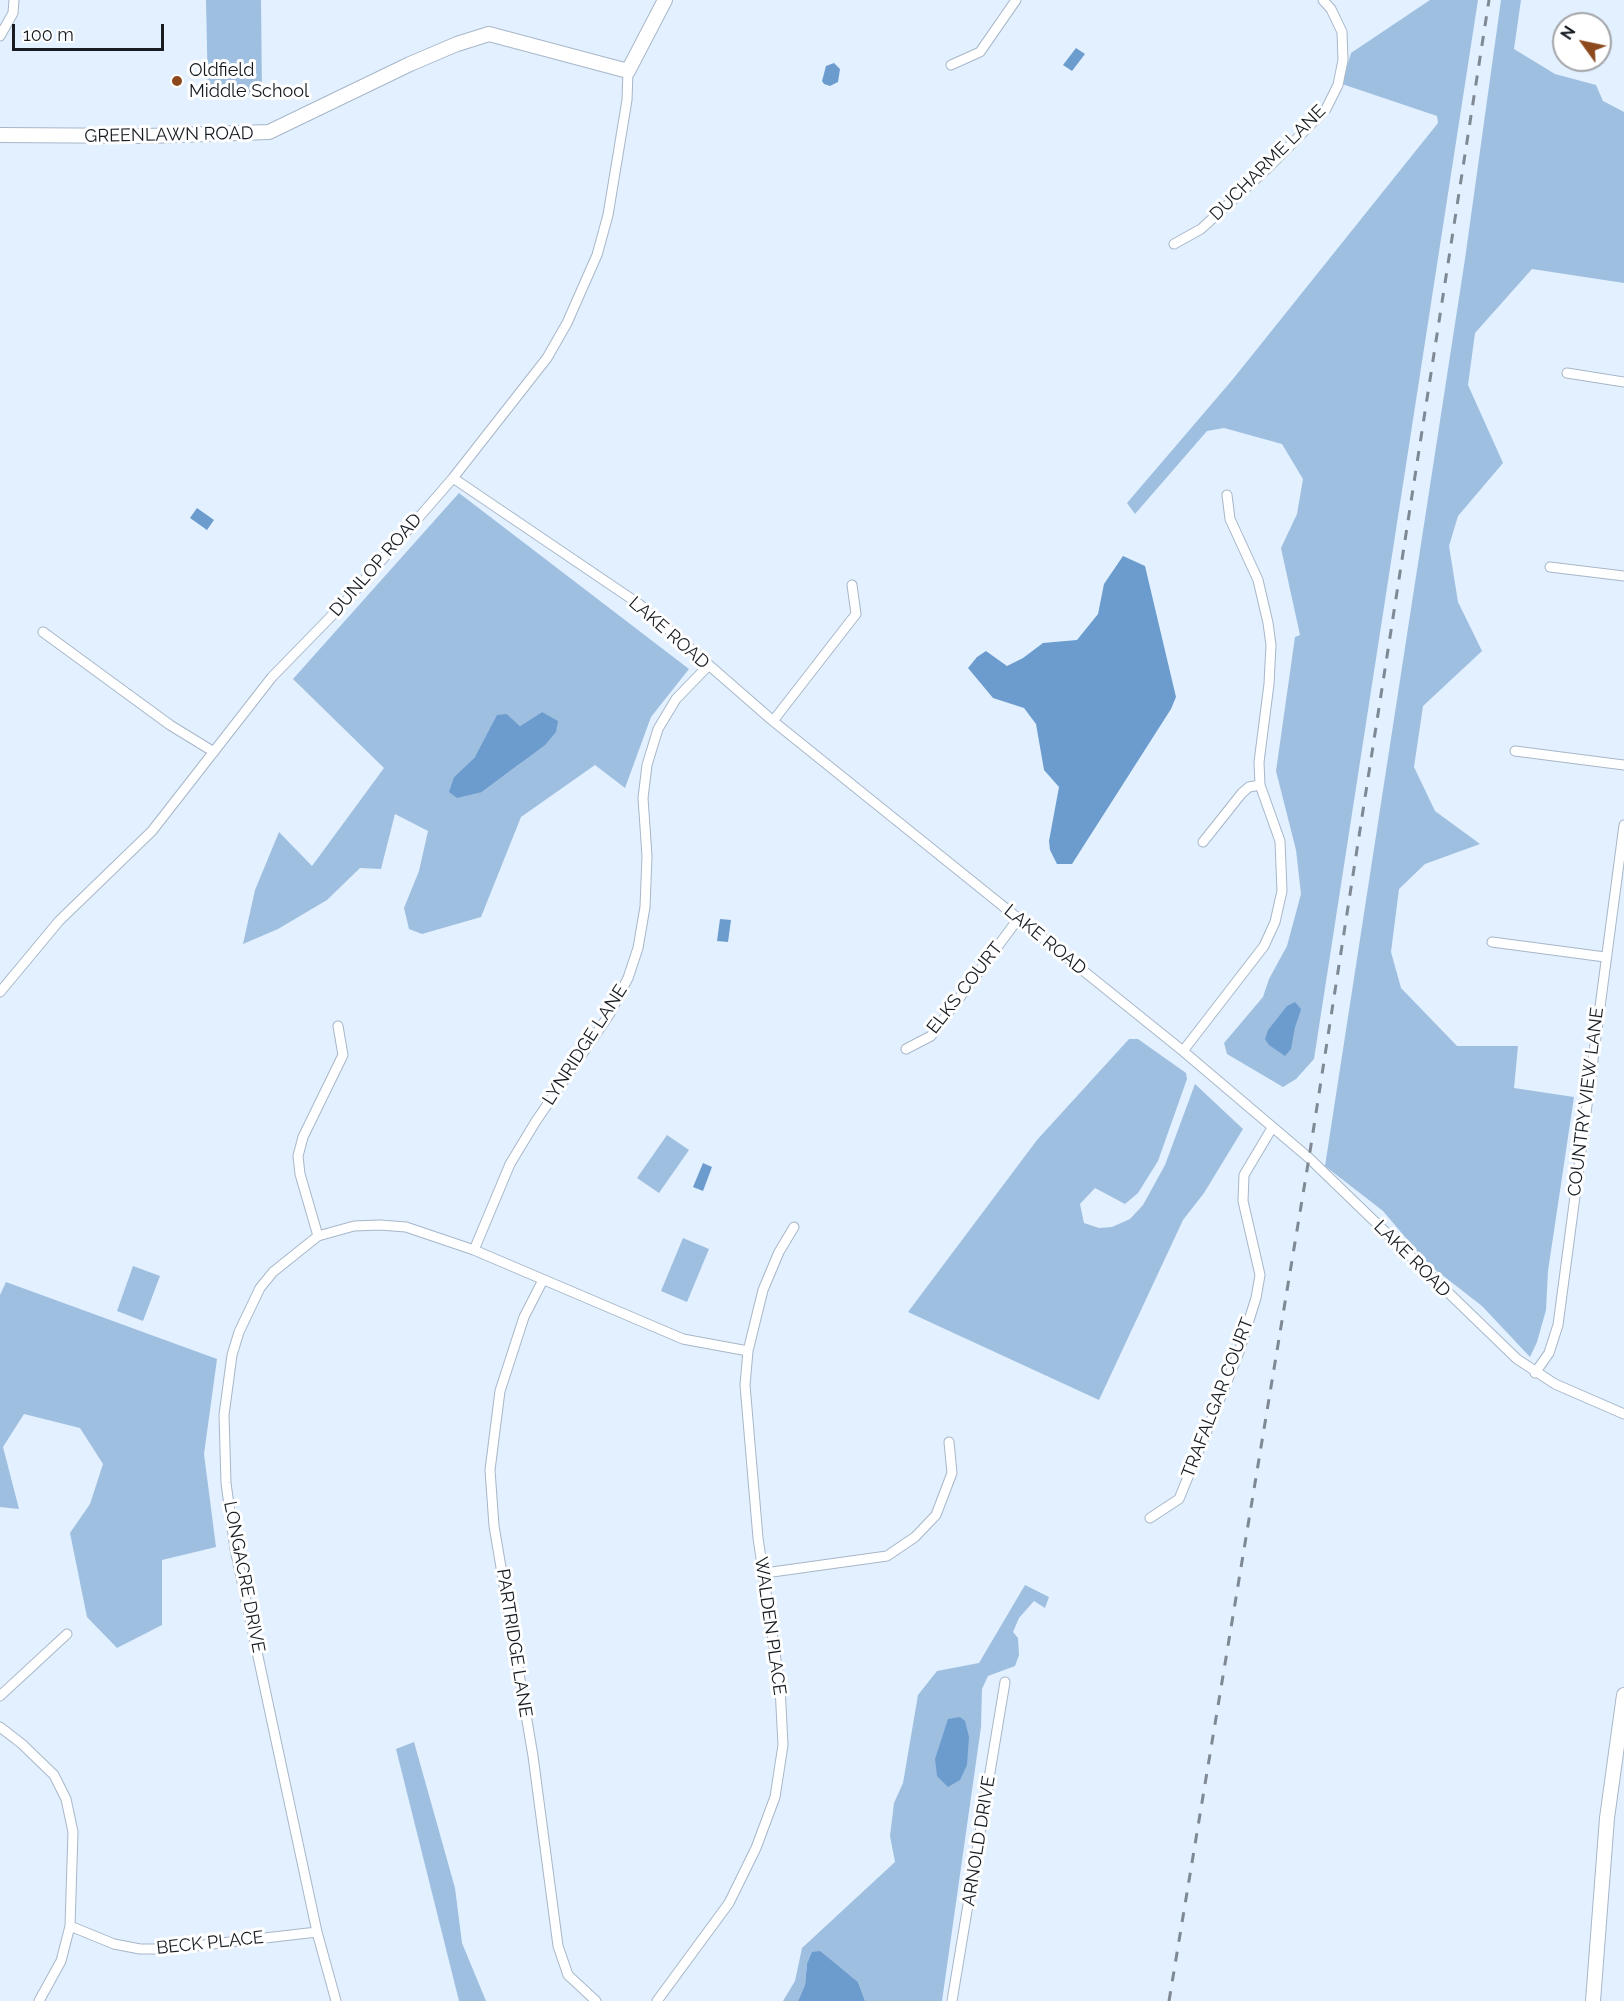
<!DOCTYPE html>
<html>
<head>
<meta charset="utf-8">
<style>
	body { margin:0 }
	#map { position:relative; width:1624px; height:2001px; overflow:hidden; background:#e2f0ff; font-family:Raleway,sans-serif }
	canvas { display:block }
	.north { position:absolute; left:1552px; top:12px; width:60px; height:60px; box-sizing:border-box; background:#fff; border:2px solid #a2a4a7; border-radius:50%; rotate:303deg; font-size:16px; font-weight:700; line-height:24px; text-align:center; color:#161c22 }
	.north::after { content:''; display:block; margin:auto; width:21px; height:27px; background:#8d491d; clip-path:polygon(50% 0,100% 100%,50% 72%,0 100%) }
	.scale { position:absolute; left:12px; top:24px; width:152px; height:27px; box-sizing:border-box; border:3px solid #161c22; border-top:0; padding-left:8px; font-size:18px; line-height:21px; white-space:nowrap; color:#161c22; -webkit-text-stroke:4px #fff; paint-order:stroke }
</style>
</head>
<body>
<div id="map">
<canvas width="1624" height="2001"></canvas>
<div class="north">N</div>
<div class="scale">100 m</div>
</div>
<script>
const ctx = document.querySelector('canvas').getContext('2d');
ctx.lineJoin = 'round';
function paint(path, color) {
  ctx.fillStyle = color;
  ctx.fill(path, 'evenodd');
}
function toPath(rows) {
  const path = new Path2D();
  for (const r of rows) {
    path.moveTo(r[0], r[1]);
    for (let i = 2; i < r.length; i += 2) path.lineTo(r[i], r[i + 1]);
  }
  return path;
}
function stroke(path, color, width, dash) {
  ctx.strokeStyle = color;
  ctx.lineWidth = width;
  ctx.lineCap = dash ? 'butt' : 'round';
  ctx.setLineDash(dash || []);
  ctx.stroke(path);
}
function drawText(font, color, halo, rows, align = 'center') {
  ctx.font = font + ' Raleway,sans-serif';
  ctx.lineWidth = 6;
  ctx.setLineDash([]);
  ctx.textBaseline = 'middle';
  ctx.strokeStyle = halo;
  ctx.fillStyle = color;
  for (const [text, x, y, turn = 0] of rows) {
    ctx.save();
    ctx.translate(x, y);
    ctx.rotate((+turn || 0) * Math.PI / 180);
    ctx.textAlign = isNaN(turn) ? turn : align;
    if (halo) ctx.strokeText(text, 0, 0);
    ctx.fillText(text, 0, 0);
    ctx.restore();
  }
}
paint(toPath([
	[206,0,261,0,262,95,208,96],
	[1430,0,1478,0,1314,1059,1296,1079,1283,1087,1227,1054,1224,1043,1263,997,1269,979,1287,946,1301,894,1296,850,1276,771,1295,637,1300,635,1281,548,1297,514,1303,479,1282,444,1224,428,1207,431,1135,514,1127,503,1233,379,1438,123,1437,116,1342,84,1351,53],
	[1501,0,1521,0,1514,49,1555,74,1596,85,1603,101,1624,112,1624,283,1532,269,1475,333,1468,385,1503,463,1458,516,1449,546,1458,602,1482,651,1423,706,1414,767,1435,811,1480,844,1425,864,1399,889,1391,952,1401,988,1457,1046,1518,1046,1514,1088,1574,1097,1548,1271,1546,1310,1537,1342,1530,1357,1482,1306,1428,1264,1383,1211,1325,1166,1465,259],
	[459,493,689,669,651,717,625,788,595,765,521,817,481,917,422,934,409,929,404,908,419,871,428,831,395,814,381,869,360,868,327,900,278,929,243,944,255,890,279,832,312,866,384,768,293,679],
	[542,712,521,763,482,792,454,777,475,757,507,714,520,726],
	[1129,1039,1138,1039,1186,1073,1187,1079,1158,1161,1138,1193,1125,1204,1095,1188,1080,1204,1084,1223,1099,1228,1112,1227,1130,1219,1143,1205,1165,1165,1195,1084,1243,1129,1204,1193,1183,1220,1099,1400,908,1312,1037,1140],
	[667,1135,689,1150,659,1193,637,1178],
	[683,1238,709,1249,687,1302,661,1291],
	[133,1266,160,1276,143,1321,117,1311],
	[6,1282,217,1359,204,1454,216,1547,162,1560,162,1625,117,1648,87,1617,70,1533,90,1504,103,1464,80,1428,24,1414,3,1447,19,1509,0,1507,0,1295],
	[1025,1585,1049,1597,1045,1608,1034,1601,1019,1618,1013,1632,1018,1638,1019,1655,1015,1666,988,1676,982,1689,981,1727,942,2001,865,2001,858,1982,844,1971,807,1964,805,1985,798,2001,783,2001,795,1981,802,1948,895,1862,890,1836,894,1803,903,1783,918,1695,937,1671,979,1663],
	[414,1742,455,1888,462,1943,486,2001,459,2001,396,1749]
]), '#9fbfe1');
paint(toPath([
	[1076,48,1085,54,1072,71,1063,65],
	[834,63,840,69,838,82,830,86,824,84,822,81,826,66],
	[197,508,214,520,207,530,190,518],
	[1123,556,1145,566,1176,697,1171,709,1072,864,1057,864,1050,850,1049,841,1059,787,1044,770,1036,724,1024,708,993,698,968,668,977,657,986,651,1007,666,1023,658,1043,643,1077,640,1098,614,1104,584],
	[542,712,558,721,556,732,545,745,482,792,457,798,449,792,454,777,475,757,497,715,507,714,520,726],
	[720,919,731,920,728,942,717,941],
	[1295,1002,1301,1009,1299,1016,1295,1027,1291,1049,1285,1056,1269,1045,1265,1039,1268,1030,1287,1006],
	[703,1163,712,1167,703,1191,693,1187],
	[960,1717,965,1721,969,1737,967,1765,960,1780,948,1787,937,1776,935,1759,948,1719],
	[820,1951,858,1982,865,2001,798,2001,805,1985,807,1964,812,1952]
]), '#6c9cce');
const minor = toPath([
	[0,36,13,13,14,0],
	[951,65,980,52,1016,0],
	[1174,244,1201,229,1269,167,1326,109,1338,85,1343,60,1342,32,1331,9,1323,0],
	[1567,373,1624,382],
	[453,478,639,604,773,721,1183,1051,1309,1158,1517,1359,1555,1384,1624,1414],
	[1550,567,1624,576],
	[43,632,170,725,214,752],
	[773,721,856,614,852,585],
	[1515,751,1624,765],
	[1203,842,1242,793,1249,787,1260,785],
	[1492,942,1605,957],
	[0,992,59,921,152,831,272,677,347,600,453,478,547,358,567,323,597,255,608,215,627,100,628,71],
	[906,1049,931,1036,1018,919],
	[1183,1051,1264,946,1275,922,1282,891,1280,841,1260,785,1259,762,1269,684,1271,645,1268,623,1258,580,1230,519,1227,495],
	[318,1236,300,1174,298,1156,303,1137,343,1055,338,1026],
	[474,1250,510,1164,536,1121,609,1015,628,978,638,948,645,907,647,856,643,798,647,765,658,729,676,699,708,666],
	[543,1280,524,1317,500,1391,490,1470,494,1526,533,1756,558,1946,568,1975,596,2001],
	[1535,1373,1549,1353,1558,1325,1624,825],
	[1150,1518,1179,1499,1239,1352,1256,1298,1260,1275,1243,1201,1244,1175,1272,1128],
	[765,1573,887,1556,915,1537,936,1515,952,1473,949,1442],
	[0,1696,67,1634],
	[0,1727,22,1744,54,1775,66,1799,73,1832,70,1926,61,1961,39,2001],
	[70,1926,114,1944,140,1949,169,1949,317,1932],
	[336,2001,317,1932,235,1549,226,1483,224,1415,232,1355,239,1332,260,1288,273,1272,318,1236,354,1226,380,1225,406,1227,474,1250,683,1339,748,1351],
	[657,2001,729,1903,756,1848,775,1797,783,1745,780,1687,758,1538,745,1385,748,1351,763,1290,779,1252,794,1227],
	[952,2001,1005,1682]
]);
const secondary = toPath([
	[0,135,148,136,269,132,410,64,457,44,489,34,628,71,665,0],
	[1593,2001,1607,1818,1624,1695]
]);
stroke(minor, '#a7b7c9', 11);
stroke(secondary, '#a7b7c9', 16);
stroke(minor, '#fff', 9);
stroke(secondary, '#fff', 14);
stroke(toPath([
	[1169,2001,1309,1158,1489,0]
]), '#7f8994', 3, [10, 10]);
for (const [x, y, r, color] of [
	[177,81,6,"#8d491d"]
]) {
  const dot = new Path2D();
  dot.arc(x, y, r, 0, 2 * Math.PI);
  ctx.fillStyle = color;
  ctx.fill(dot);
  stroke(dot, '#fff', 2);
}
drawText('18px', '#161c22', '#fff', [
	["Oldfield",189,71],
	["Middle School",189,92]
], 'left');
drawText('18px', '#161c22', '#fff', [
	["GREENLAWN ROAD",169,135,-1],
	["DUCHARME LANE",1268,163,-45],
	["DUNLOP ROAD",376,565,-49],
	["LAKE ROAD",669,633,41],
	["LAKE ROAD",1045,940,39],
	["ELKS COURT",965,988,-52],
	["LYNRIDGE LANE",585,1045,-57],
	["COUNTRY VIEW LANE",1586,1102,-83],
	["LAKE ROAD",1412,1259,45],
	["TRAFALGAR COURT",1218,1398,-69],
	["LONGACRE DRIVE",244,1577,79],
	["WALDEN PLACE",770,1626,82],
	["PARTRIDGE LANE",514,1643,81],
	["ARNOLD DRIVE",979,1841,-81],
	["BECK PLACE",210,1943,-6]
]);
</script>
</body>
</html>
